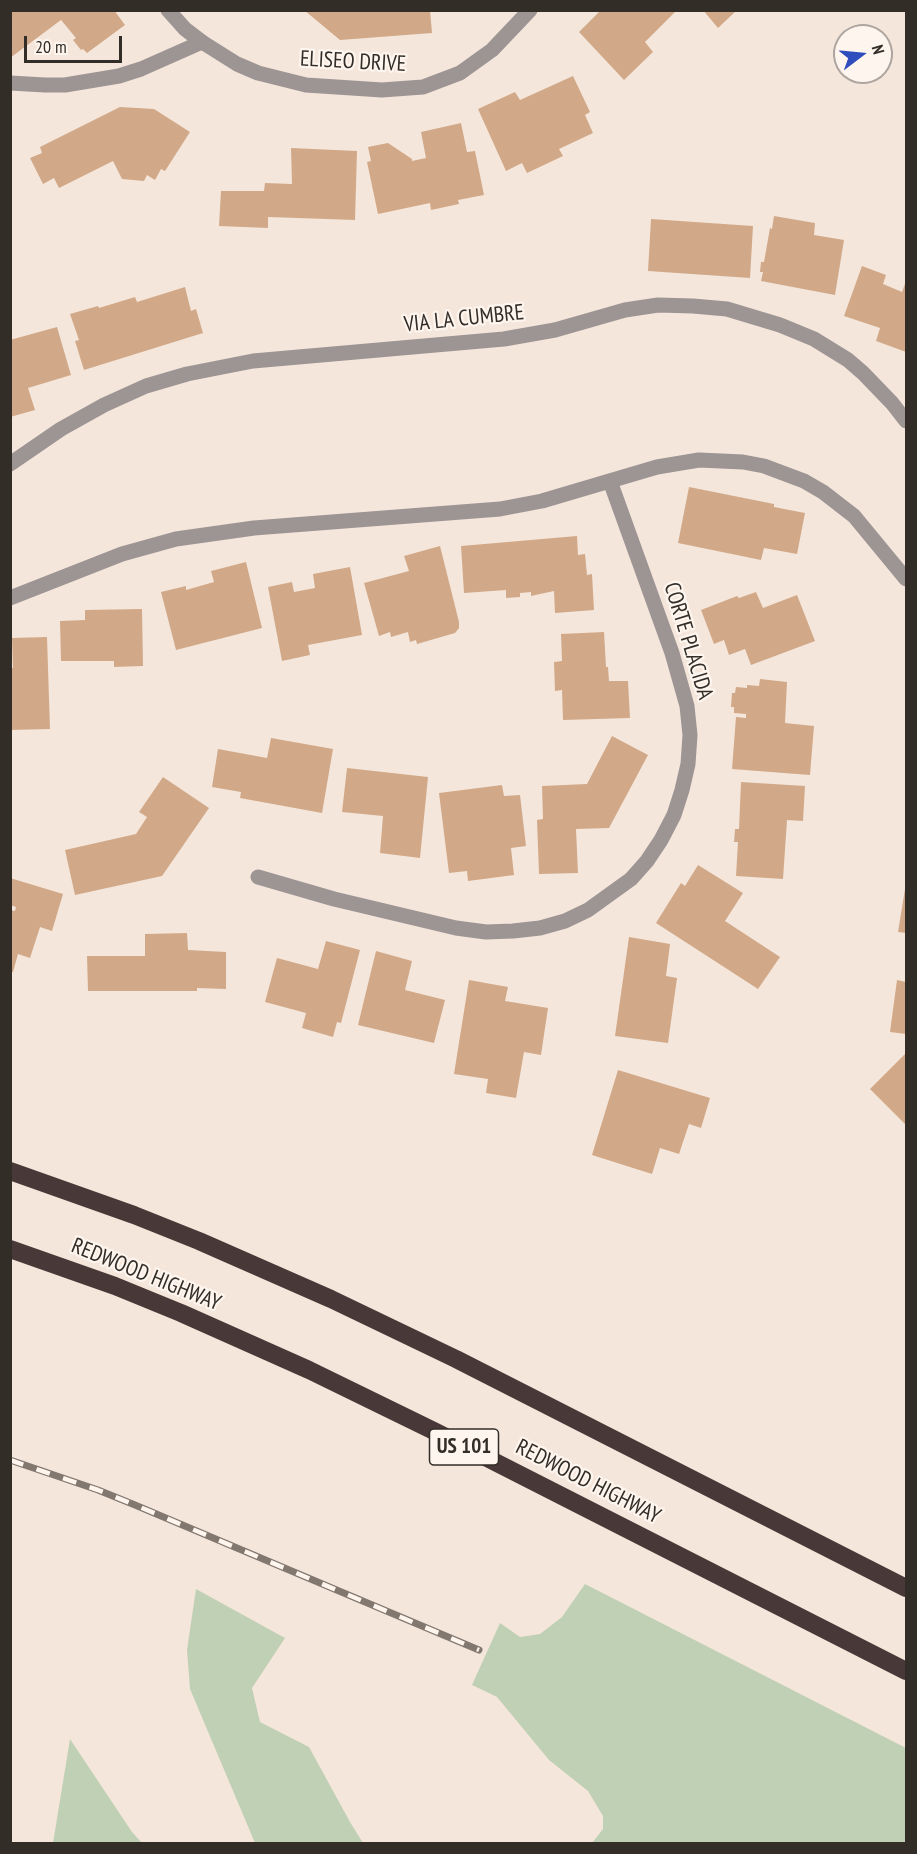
<!DOCTYPE html>
<html>
<head>
<meta charset="utf-8">
<style>
	body { margin:0 }
	#map { position:relative; width:917px; height:1854px; overflow:hidden; background:#f5e6db; font-family:"PT Sans Narrow",sans-serif }
	canvas { display:block }
	.frame { position:absolute; inset:0; border:12px solid #332d28; pointer-events:none }
	.north { position:absolute; left:833px; top:24px; width:60px; height:60px; box-sizing:border-box; background:#fef5ee; border:2px solid #ada59f; border-radius:50%; rotate:74deg; font-size:16px; font-weight:700; line-height:24px; text-align:center; color:#332d28 }
	.north::after { content:''; display:block; margin:auto; width:21px; height:27px; background:#2f4dbd; clip-path:polygon(50% 0,100% 100%,50% 72%,0 100%) }
	.scale { position:absolute; left:24px; top:36px; width:98px; height:27px; box-sizing:border-box; border:3px solid #332d28; border-top:0; padding-left:8px; font-size:18px; line-height:21px; white-space:nowrap; color:#332d28; -webkit-text-stroke:4px #fef5ee; paint-order:stroke }
</style>
</head>
<body>
<div id="map">
<canvas width="917" height="1854"></canvas>
<div class="frame"></div>
<div class="north">N</div>
<div class="scale">20 m</div>
</div>
<script>
const ctx = document.querySelector('canvas').getContext('2d');
ctx.lineJoin = 'round';
function paint(path, color) {
  ctx.fillStyle = color;
  ctx.fill(path, 'evenodd');
}
function toPath(rows) {
  const path = new Path2D();
  for (const r of rows) {
    path.moveTo(r[0], r[1]);
    for (let i = 2; i < r.length; i += 2) path.lineTo(r[i], r[i + 1]);
  }
  return path;
}
function stroke(path, color, width, dash) {
  ctx.strokeStyle = color;
  ctx.lineWidth = width;
  ctx.lineCap = dash ? 'butt' : 'round';
  ctx.setLineDash(dash || []);
  ctx.stroke(path);
}
function drawText(font, color, halo, rows, align = 'center') {
  ctx.font = font + ' "PT Sans Narrow",sans-serif';
  ctx.lineWidth = 4.5;
  ctx.setLineDash([]);
  ctx.textBaseline = 'middle';
  ctx.strokeStyle = halo;
  ctx.fillStyle = color;
  for (const [text, x, y, turn = 0] of rows) {
    ctx.save();
    ctx.translate(x, y);
    ctx.rotate((+turn || 0) * Math.PI / 180);
    ctx.textAlign = isNaN(turn) ? turn : align;
    if (halo) ctx.strokeText(text, 0, 0);
    ctx.fillText(text, 0, 0);
    ctx.restore();
  }
}
paint(toPath([
	[585,1584,906,1748,906,1843,592,1843,603,1829,603,1816,588,1791,549,1760,497,1697,472,1685,500,1623,520,1637,540,1634,562,1617],
	[196,1589,285,1638,252,1688,260,1722,309,1747,350,1822,363,1843,255,1843,190,1689,187,1650],
	[70,1739,132,1832,142,1843,53,1843]
]), '#c0d0b5');
paint(toPath([
	[10,10,114,10,125,25,87,53,83,49,81,50,73,40,76,38,61,20,10,58],
	[304,10,430,10,432,33,340,40],
	[601,10,677,10,645,42,653,52,624,80,579,32],
	[703,10,737,10,718,28],
	[573,76,590,112,585,115,593,133,559,149,563,156,527,173,522,163,506,171,478,109,515,92,520,100],
	[120,107,154,109,190,132,165,171,161,169,155,180,147,175,144,181,122,179,113,161,59,188,54,178,43,184,30,158,42,153,40,147],
	[461,123,467,152,475,151,484,195,458,200,459,204,431,210,430,203,378,214,367,162,371,161,368,147,388,143,412,159,412,161,426,158,421,132],
	[291,148,357,151,355,220,268,217,268,228,219,226,221,191,264,191,265,183,292,184],
	[774,216,815,223,814,235,844,240,835,295,761,281,763,272,760,272,761,262,764,262,770,228,772,229],
	[651,219,753,226,750,278,648,271],
	[862,266,886,275,883,284,902,292,906,281,906,352,876,341,880,328,844,316],
	[185,287,191,311,196,309,203,333,84,370,75,341,79,340,70,314,98,306,99,308,135,297,137,302],
	[57,327,71,375,28,388,35,410,10,417,10,340],
	[689,487,774,504,774,507,805,513,797,554,764,548,761,560,678,543],
	[577,536,578,555,585,554,587,575,592,574,594,610,555,613,554,591,531,596,531,592,520,593,520,597,506,598,506,590,464,593,461,546],
	[440,546,459,622,459,628,455,633,417,644,416,640,410,642,408,632,391,637,390,632,379,636,364,583,409,571,404,556],
	[246,562,262,628,176,650,161,592,186,586,186,590,214,582,211,571],
	[350,567,362,635,308,645,310,655,282,661,268,587,292,582,294,592,315,588,313,574],
	[756,592,763,608,797,595,815,641,751,665,745,649,729,655,724,640,714,644,701,610,737,596,739,598],
	[142,609,143,666,114,667,114,661,61,661,60,621,85,620,85,610],
	[604,632,606,667,608,667,609,681,628,681,630,718,563,720,562,690,555,691,554,662,562,661,561,634],
	[47,637,50,729,10,730,10,668,13,668,12,638],
	[760,679,787,682,785,723,814,726,810,775,732,769,736,717,746,718,746,714,734,713,734,707,731,707,732,693,735,693,736,687,747,688,747,685,759,686],
	[612,736,648,755,609,828,576,829,578,873,539,874,537,820,543,819,542,786,587,784],
	[271,738,333,749,322,813,240,798,241,792,212,787,218,749,267,758],
	[347,768,428,777,420,858,380,853,383,816,342,812],
	[163,777,209,808,162,876,75,895,65,850,136,834,147,817,139,812],
	[741,782,805,786,803,821,787,820,783,879,736,876,738,842,734,842,735,829,739,829],
	[502,785,504,796,520,795,526,846,511,848,514,875,468,881,467,871,449,873,439,793],
	[698,865,743,893,725,921,780,957,758,989,656,923,681,883,685,886],
	[10,878,63,894,52,931,40,927,30,958,18,954,13,972,10,972,10,910,15,911,16,907,10,905],
	[905,889,906,889,906,933,898,932],
	[187,933,188,950,226,952,226,989,197,988,197,991,88,991,87,956,145,956,145,934],
	[629,937,670,944,666,976,677,978,668,1043,615,1036],
	[326,941,360,950,341,1023,337,1022,333,1037,302,1028,306,1013,265,1002,277,958,318,969],
	[376,951,412,961,405,990,445,1000,434,1043,358,1025],
	[469,980,508,987,505,1001,548,1008,541,1055,524,1052,516,1098,486,1093,488,1079,454,1074],
	[897,980,906,982,906,1034,890,1032],
	[906,1053,906,1125,870,1089],
	[618,1070,710,1098,701,1128,689,1124,679,1154,660,1148,652,1174,592,1155]
]), '#d1a988');
stroke(toPath([
	[10,83,45,85,65,85,119,76,141,69,202,42]
]), '#9d9494', 15);
stroke(toPath([
	[168,10,185,29,202,42,237,64,258,73,306,85,382,90,423,87,460,73,492,50,530,10],
	[258,877,334,899,456,928,486,932,513,931,540,928,565,921,588,910,631,879,647,861,661,840,674,815,682,790,688,764,690,735,687,706,672,653,610,481]
]), '#9d9494', 15);
stroke(toPath([
	[10,464,61,429,104,405,146,386,187,374,253,361,504,339,555,330,625,310,658,305,693,306,727,309,780,325,814,339,848,360,863,373,892,403,906,421],
	[10,598,122,554,176,539,254,528,500,509,542,501,657,467,699,460,743,462,764,466,804,481,823,492,854,516,906,579]
]), '#9d9494', 15);
stroke(toPath([
	[10,1171,134,1215,199,1241,331,1299,456,1359,906,1588],
	[10,1249,115,1286,181,1313,309,1370,436,1432,906,1671]
]), '#483837', 18);
const rail = toPath([
	[10,1460,98,1490,135,1505,479,1650]
]);
stroke(rail, '#827870', 7);
stroke(rail, '#fef5ee', 4.5, [14]);
for (const [x, y, w] of [
	[464,1447,69]
]) {
  const box = new Path2D();
  box.roundRect(x - w / 2, y - 18, w, 36, 4.5);
  ctx.fillStyle = '#fef5ee';
  ctx.fill(box);
  stroke(box, '#332d28', 1.5);
}
drawText('bold 21px', '#332d28', null, [
	["US 101",464,1447]
]);
drawText('22px', '#332d28', '#fef5ee', [
	["ELISEO DRIVE",353,62,3],
	["VIA LA CUMBRE",464,319,-6],
	["CORTE PLACIDA",688,641,73],
	["REDWOOD HIGHWAY",146,1275,22],
	["REDWOOD HIGHWAY",588,1482,27]
]);
</script>
</body>
</html>
